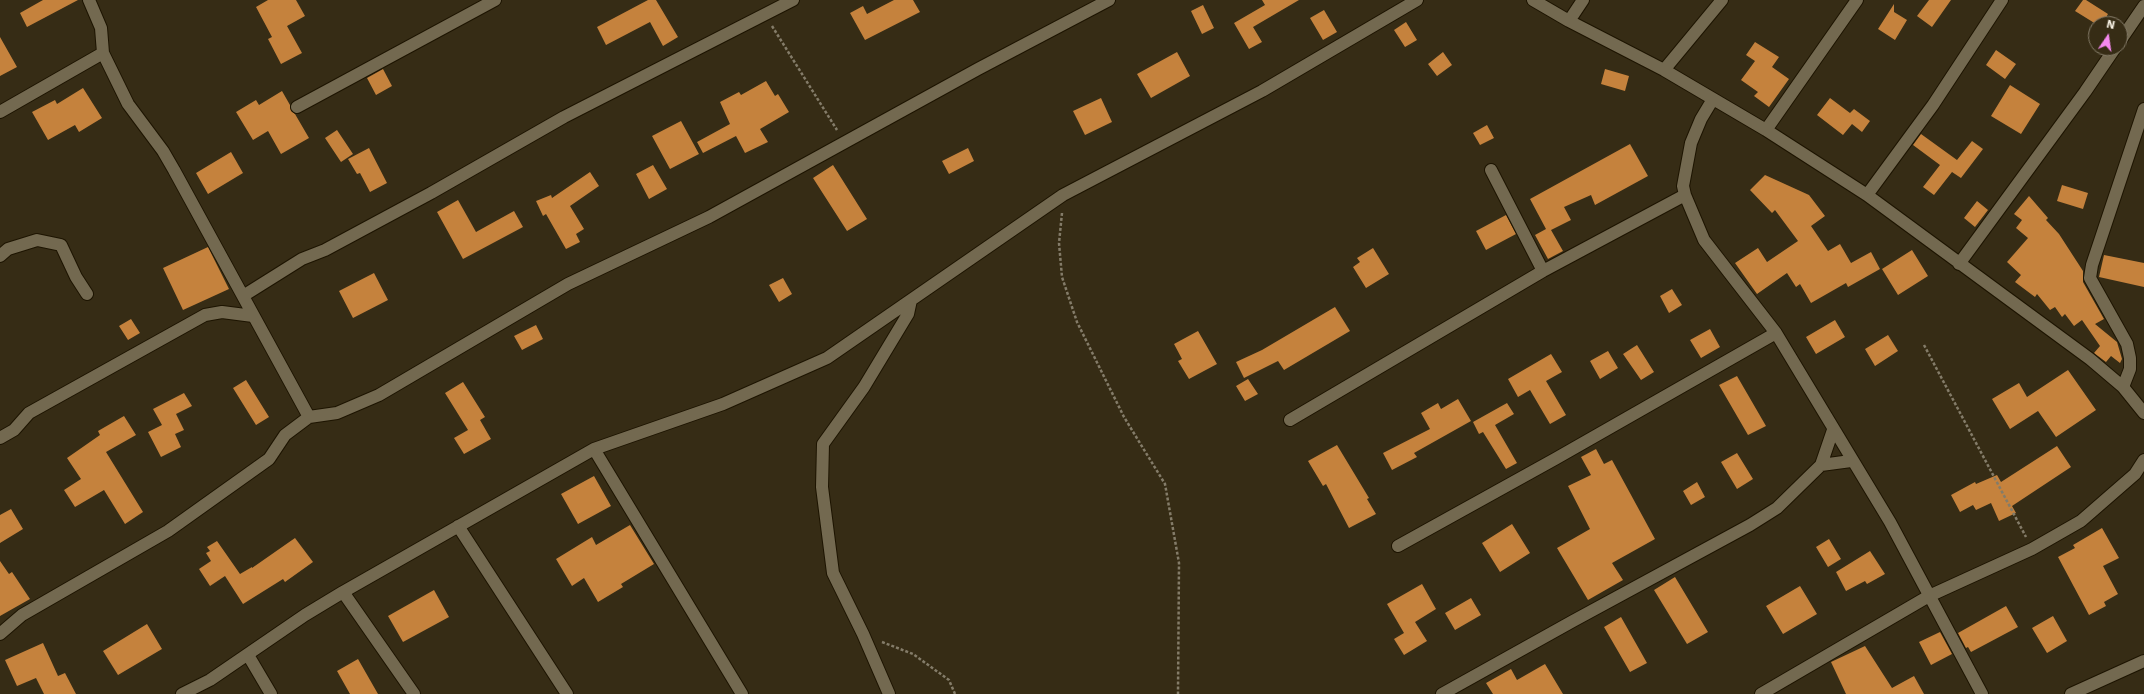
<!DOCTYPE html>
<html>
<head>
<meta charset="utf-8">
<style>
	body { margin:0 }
	#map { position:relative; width:2144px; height:694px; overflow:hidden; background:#362c15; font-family:"Work Sans",sans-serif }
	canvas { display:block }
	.north { position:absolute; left:2088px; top:16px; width:40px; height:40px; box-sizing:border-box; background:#362c15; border:1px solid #837a67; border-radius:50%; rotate:13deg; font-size:11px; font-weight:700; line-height:16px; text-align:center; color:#f6f0e3 }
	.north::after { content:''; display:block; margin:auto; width:14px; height:18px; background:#f589ef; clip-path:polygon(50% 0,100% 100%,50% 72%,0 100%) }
</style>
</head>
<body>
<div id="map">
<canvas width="2144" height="694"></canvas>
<div class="north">N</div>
</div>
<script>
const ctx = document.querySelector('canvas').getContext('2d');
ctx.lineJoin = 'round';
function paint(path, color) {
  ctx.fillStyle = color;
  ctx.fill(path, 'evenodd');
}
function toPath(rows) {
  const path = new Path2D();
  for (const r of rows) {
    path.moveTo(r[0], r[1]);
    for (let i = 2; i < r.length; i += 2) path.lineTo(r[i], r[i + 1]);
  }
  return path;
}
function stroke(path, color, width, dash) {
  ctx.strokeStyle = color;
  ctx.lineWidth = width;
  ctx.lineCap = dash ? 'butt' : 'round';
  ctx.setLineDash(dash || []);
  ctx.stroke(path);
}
paint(toPath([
	[43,0,78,0,27,27,20,13],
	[268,0,296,0,305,16,287,26,302,53,281,64,268,39,272,37,256,7],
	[648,0,656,0,678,37,663,46,650,22,606,45,597,27],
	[894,0,913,0,920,12,865,40,850,13,863,6,867,14],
	[1262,0,1299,0,1253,27,1262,42,1249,49,1234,23,1265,5],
	[1929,0,1951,0,1932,27,1917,16],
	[2083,0,2086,0,2108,14,2102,24,2096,24,2075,11],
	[1894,4,1894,12,1907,20,1895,40,1878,29],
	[1203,5,1214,28,1202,34,1191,11],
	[1324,10,1337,32,1323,40,1310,18],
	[1406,22,1417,40,1405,47,1394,30],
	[0,37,17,67,0,76],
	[1755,42,1779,57,1772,67,1789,79,1769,107,1754,96,1758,92,1741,80,1755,61,1746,55],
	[1996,50,2016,64,2005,79,1986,65],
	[1177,52,1190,76,1151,98,1137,74],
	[1443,52,1452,65,1437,76,1428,64],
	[383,69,392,86,376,95,367,78],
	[1605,69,1629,76,1625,91,1601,84],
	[766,81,775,96,778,94,789,112,760,129,768,142,745,153,736,136,703,153,697,142,730,124,720,102,739,92,741,95],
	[2010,85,2040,104,2021,134,1991,116],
	[83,88,102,118,79,132,75,125,48,140,32,112,55,100,57,104],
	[282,91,290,105,291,111,295,114,309,138,281,154,268,131,253,140,236,112,256,100,259,105],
	[1101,98,1112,122,1085,135,1073,111],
	[1830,98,1850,113,1854,109,1870,121,1862,132,1852,124,1843,135,1817,115],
	[681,121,699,154,670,169,652,136],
	[1487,125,1494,138,1480,145,1473,133],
	[337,130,353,154,341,162,325,138],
	[1921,134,1957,160,1972,141,1983,149,1961,178,1952,172,1934,195,1923,187,1940,165,1913,145],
	[1630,144,1648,176,1595,205,1591,195,1564,207,1571,220,1551,230,1563,251,1548,259,1535,235,1546,229,1530,199],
	[369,148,387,183,370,192,360,173,357,174,348,159],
	[968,148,974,161,949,174,942,161],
	[231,152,243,173,208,194,196,173],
	[653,165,667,189,649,199,636,174],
	[833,165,867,219,847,231,813,178],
	[590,172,599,186,570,206,584,229,576,234,580,242,566,249,546,214,543,216,536,201,551,195,552,198],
	[1765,175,1809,195,1825,216,1811,226,1828,251,1840,244,1851,263,1871,252,1880,269,1848,287,1846,283,1811,303,1800,284,1796,287,1787,273,1757,294,1735,263,1758,248,1767,262,1798,241,1775,210,1772,213,1750,190],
	[2062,185,2088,193,2083,209,2057,201],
	[2029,196,2048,218,2046,220,2059,234,2083,271,2083,282,2104,319,2095,324,2117,342,2122,359,2120,363,2111,356,2106,362,2094,353,2100,346,2082,320,2074,326,2065,314,2062,317,2055,307,2050,310,2037,294,2035,297,2015,282,2021,275,2007,262,2028,238,2016,228,2022,220,2014,214],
	[458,200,476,232,514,211,523,227,463,259,437,212],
	[1977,201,1988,210,1975,227,1964,218],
	[1506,215,1516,234,1486,250,1476,231],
	[208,247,229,289,183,310,163,268],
	[1373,248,1389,274,1366,288,1353,267,1360,262,1357,258],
	[1912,250,1928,276,1898,295,1882,269],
	[2104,255,2144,263,2144,287,2099,277],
	[374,273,388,300,353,318,339,291],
	[783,278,792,294,779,302,769,285],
	[1672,289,1682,305,1669,313,1660,296],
	[1335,307,1350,331,1284,370,1278,361,1244,378,1236,362,1262,350],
	[131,319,140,333,128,340,119,326],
	[1835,320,1845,337,1816,354,1806,337],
	[536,325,543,339,522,350,514,336],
	[1710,329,1720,347,1701,358,1690,340],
	[1198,331,1217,364,1189,379,1178,361,1182,359,1174,344],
	[1888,335,1898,351,1875,366,1865,349],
	[1637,345,1654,372,1641,380,1623,354],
	[1608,351,1618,368,1600,379,1590,361],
	[1551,354,1562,372,1546,381,1566,415,1550,424,1530,390,1518,397,1508,379],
	[2068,370,2096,410,2056,437,2038,411,2010,429,1992,399,2019,383,2027,397],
	[1737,376,1766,426,1748,435,1719,385],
	[1248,379,1258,394,1245,401,1236,386],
	[246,380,269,417,256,425,233,388],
	[463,382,485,417,480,420,491,439,464,454,454,438,468,430,445,393],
	[184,393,192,406,176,414,184,430,175,434,181,447,161,457,148,432,162,425,153,409],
	[1458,399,1471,421,1414,453,1417,457,1392,470,1383,453,1430,429,1421,413,1438,403,1441,409],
	[1507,403,1514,414,1495,425,1517,463,1506,469,1483,432,1479,434,1473,422],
	[124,416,136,435,106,452,143,512,125,524,104,490,75,507,64,490,81,479,67,458,100,435,98,431],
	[1337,445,1369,498,1367,499,1376,514,1349,528,1326,484,1323,486,1308,461],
	[2057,446,2071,467,2012,506,2016,513,1999,521,1991,503,1976,510,1973,505,1960,512,1951,495,1975,482,1976,484,1997,475,2001,482],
	[1596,449,1604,464,1612,460,1655,539,1612,563,1623,580,1588,600,1557,548,1590,529,1568,486,1591,475,1581,457],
	[1737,453,1753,479,1737,489,1721,462],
	[594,476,611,506,578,524,561,494],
	[1697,482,1705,497,1691,505,1683,491],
	[11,509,23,529,0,543,0,515],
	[1512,524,1530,553,1500,572,1482,543],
	[630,525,654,564,621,584,623,587,598,602,584,578,572,586,556,559,592,537,596,545],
	[2102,528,2119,558,2103,566,2118,594,2104,602,2106,606,2089,615,2058,557,2075,548,2073,545],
	[295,538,313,562,285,582,283,579,243,604,225,576,210,586,199,569,211,561,206,553,210,551,207,547,217,541,240,574,252,567,252,568],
	[1829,539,1841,559,1828,567,1816,547],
	[1870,551,1885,574,1867,584,1865,581,1846,591,1836,572],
	[0,561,9,574,12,572,30,599,0,616],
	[1675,577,1708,632,1687,644,1654,590],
	[1422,584,1436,609,1415,622,1427,641,1404,655,1394,639,1404,633,1387,604],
	[1800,586,1817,614,1783,634,1766,606],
	[434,590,449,617,403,642,388,616],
	[1471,598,1481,615,1455,630,1445,613],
	[2006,606,2018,627,1971,652,1968,647,1966,648,1958,633],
	[2053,616,2067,641,2047,653,2032,628],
	[1621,617,1647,663,1630,672,1604,627],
	[147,624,162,649,118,675,103,651],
	[1940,632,1952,654,1931,665,1919,642],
	[43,643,58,676,65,673,76,694,44,694,36,678,17,686,5,660],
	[1865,646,1892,688,1914,676,1924,694,1846,694,1831,662],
	[358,659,378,694,350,694,337,671],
	[1545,664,1563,694,1493,694,1486,683,1511,669,1517,680]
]), '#c5823d');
const minor = toPath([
	[89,0,101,28,103,53,128,104,163,151,174,170,309,417],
	[1533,0,1569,21,1664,70,1766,130,1867,195,2090,359,2123,387,2144,413],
	[1569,21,1583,0],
	[2120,41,2144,6],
	[1664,70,1722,0],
	[1713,99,1701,119,1691,143,1683,186,1685,195,1704,240,1776,333,1890,522,1982,694],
	[297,107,495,0],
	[0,112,103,53],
	[1766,130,1857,0],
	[1491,170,1543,271],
	[1867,195,1933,105,2002,0],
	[0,256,8,249,37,240,61,245,76,277,87,294],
	[1959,264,2085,92,2115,48],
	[243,296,302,259,325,250,431,193,564,117,793,0],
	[2123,387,2130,369,2130,358,2127,344,2090,278,2092,265,2144,109],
	[1290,420,1543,271,1685,195],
	[0,438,14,430,29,413,205,315,222,312,253,316],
	[594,449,742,694],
	[1821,465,1851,461],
	[458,526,567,694],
	[1398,546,1555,459,1776,333],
	[343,592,414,694],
	[0,634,22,615,168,531,269,459,285,435,309,417,337,413,379,395,568,284,709,217,978,69,1109,0],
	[248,655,271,694],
	[182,694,210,680,305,615,343,592,594,449,723,404,827,358,1063,195,1262,91,1417,0],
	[889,694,863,634,833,573,822,487,823,444,864,387,908,314,911,300],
	[1442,694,1573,621,1750,525,1777,508,1821,465,1833,430],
	[1761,694,1929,596,2032,549,2081,521,2135,474,2144,460],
	[2071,694,2144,661]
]);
stroke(minor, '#1d1401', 14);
stroke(toPath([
	[772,26,837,130],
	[1062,213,1059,243,1062,277,1077,322,1124,417,1165,484,1179,563,1178,694],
	[1924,345,2026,537],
	[882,642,913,654,949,680,955,694]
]), '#847c69', 2.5, [3, 2]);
stroke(minor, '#736950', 12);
</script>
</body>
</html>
